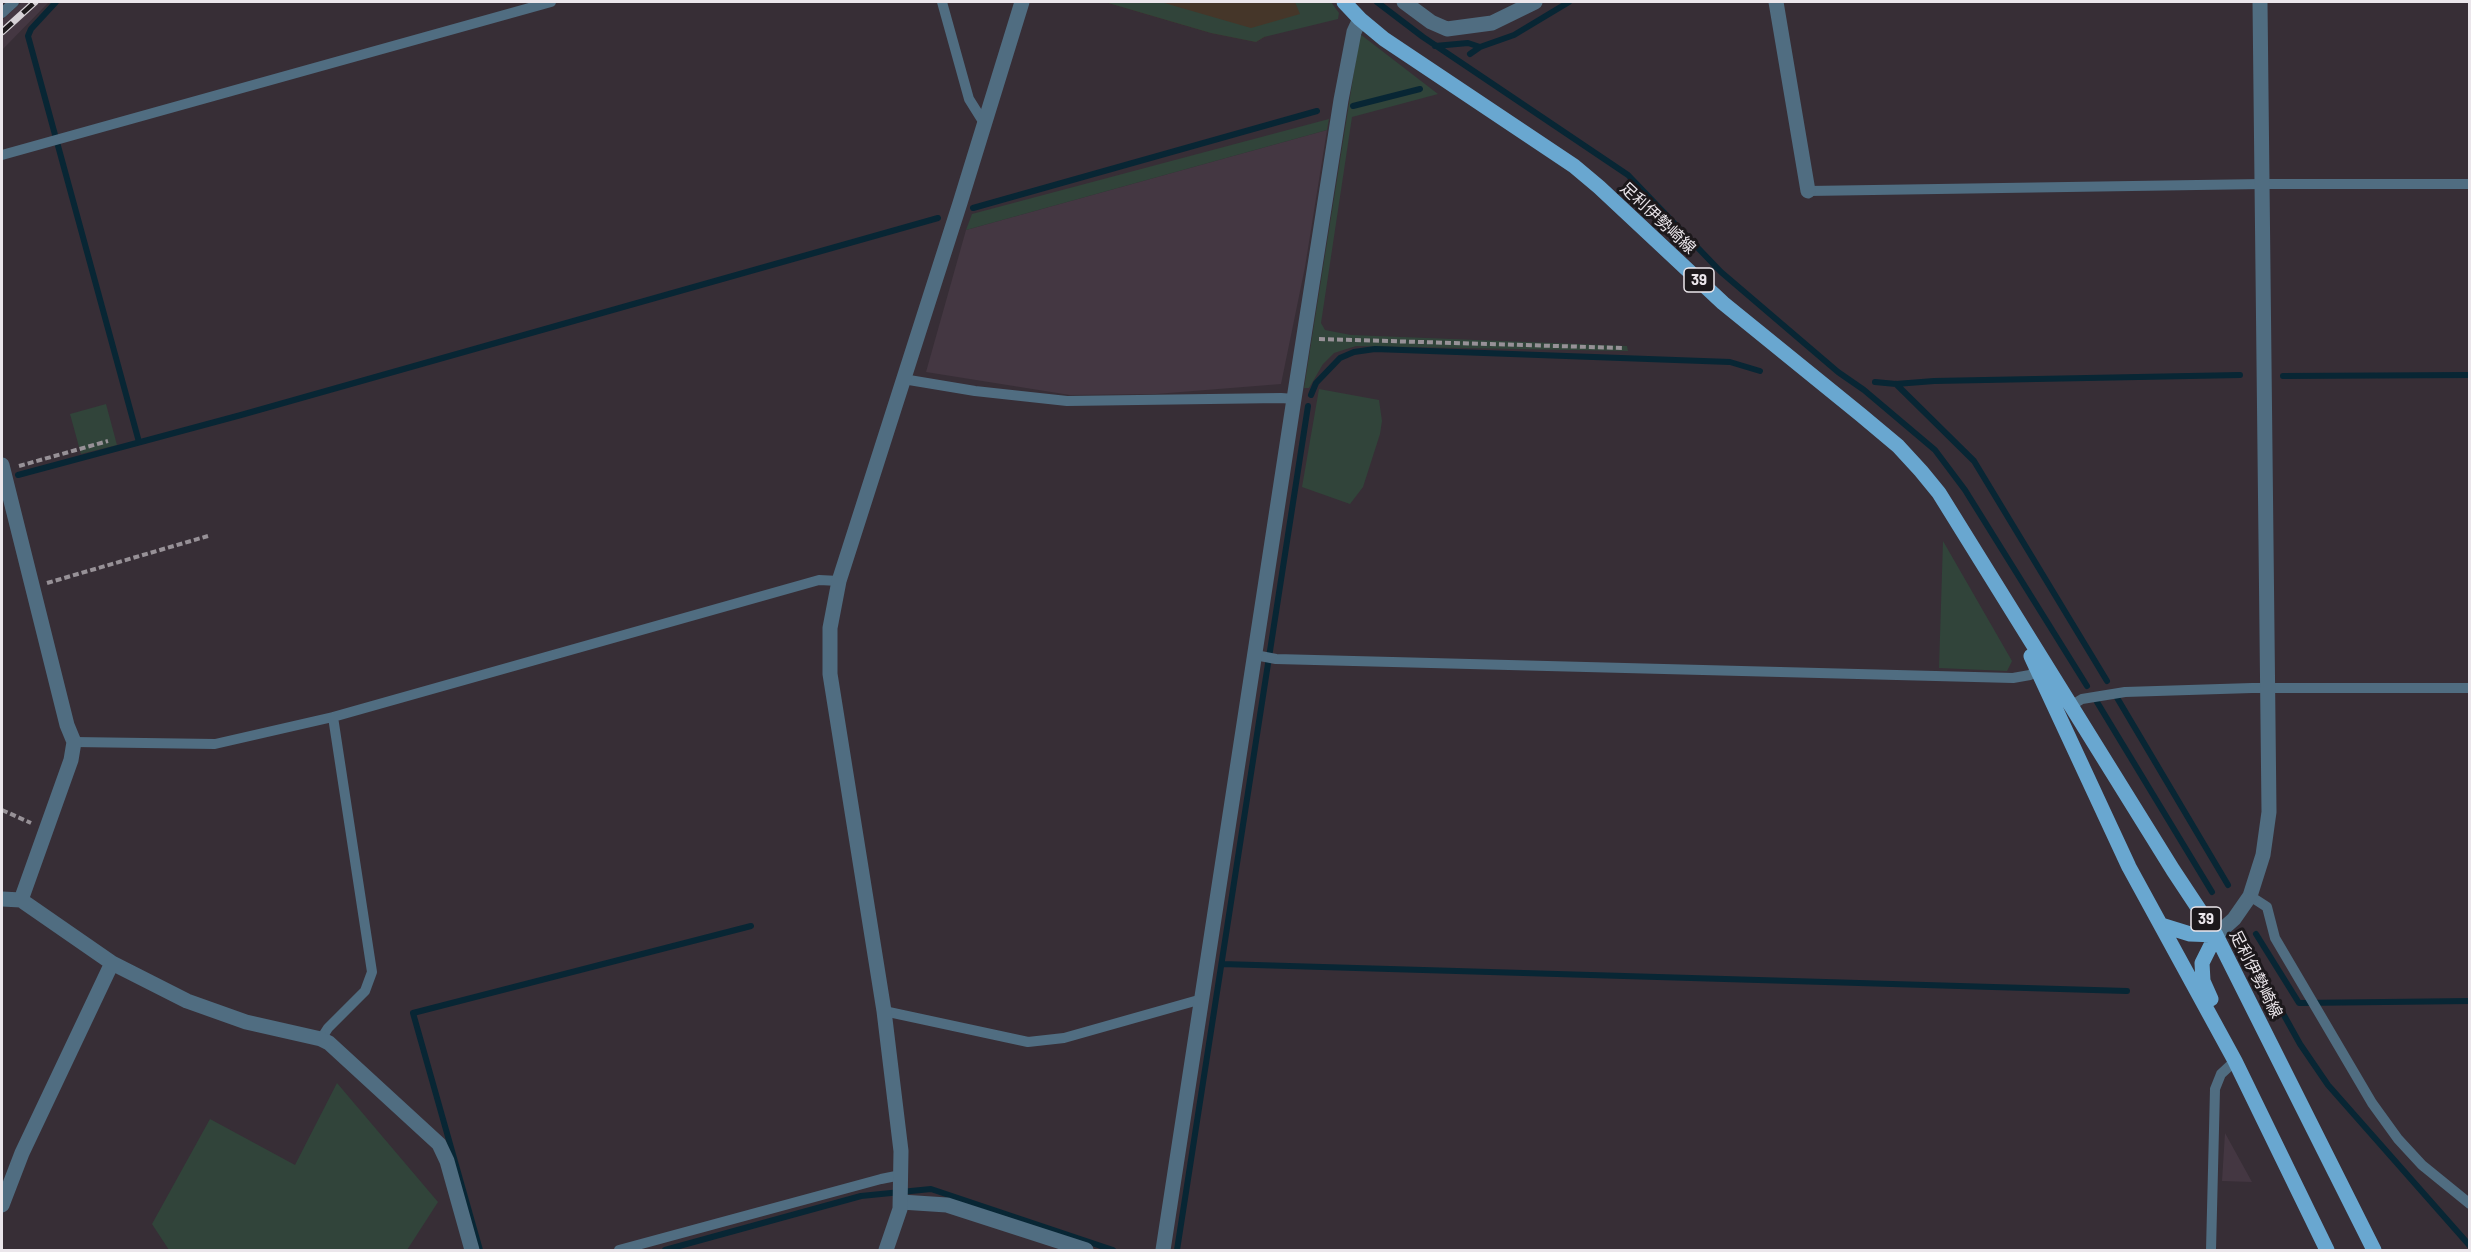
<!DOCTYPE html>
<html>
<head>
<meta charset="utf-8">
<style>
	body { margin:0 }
	#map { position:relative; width:2471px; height:1252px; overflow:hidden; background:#372e36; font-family:Barlow,sans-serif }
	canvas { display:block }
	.frame { position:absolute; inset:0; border:3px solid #ebe6eb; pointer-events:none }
</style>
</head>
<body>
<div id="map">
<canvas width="2471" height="1252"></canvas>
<div class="frame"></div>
</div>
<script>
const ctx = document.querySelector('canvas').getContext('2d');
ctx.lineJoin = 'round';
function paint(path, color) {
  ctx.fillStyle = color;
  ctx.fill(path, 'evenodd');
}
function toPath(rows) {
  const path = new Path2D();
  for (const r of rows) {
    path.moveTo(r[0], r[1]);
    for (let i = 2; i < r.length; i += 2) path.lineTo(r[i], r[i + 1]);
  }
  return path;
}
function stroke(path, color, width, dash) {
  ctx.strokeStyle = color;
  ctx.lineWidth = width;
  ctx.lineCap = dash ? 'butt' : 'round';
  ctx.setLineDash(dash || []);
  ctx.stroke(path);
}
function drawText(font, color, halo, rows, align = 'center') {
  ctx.font = font + ' Barlow,"Noto Sans JP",sans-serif';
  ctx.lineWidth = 6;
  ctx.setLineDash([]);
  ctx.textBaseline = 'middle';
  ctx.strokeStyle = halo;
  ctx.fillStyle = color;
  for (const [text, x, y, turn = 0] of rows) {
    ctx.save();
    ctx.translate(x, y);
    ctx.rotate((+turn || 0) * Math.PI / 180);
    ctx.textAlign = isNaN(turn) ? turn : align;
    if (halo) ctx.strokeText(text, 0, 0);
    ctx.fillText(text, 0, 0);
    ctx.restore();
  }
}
paint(toPath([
	[1105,2,1323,2,1256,42,1211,33]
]), '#453629');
paint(toPath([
	[22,2,49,2,2,50,2,20],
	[1327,130,1305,267,1281,384,1156,394,1070,395,926,372,966,230],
	[2225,1133,2252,1182,2222,1181]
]), '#443742');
paint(toPath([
	[1105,2,1161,2,1251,28,1300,14,1295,2,1331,2,1339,13,1338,19,1264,37,1256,42,1211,33],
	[1360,34,1438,94,1352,117,1321,323,1325,330,1351,335,1627,346,1628,351,1356,346,1334,353,1323,364,1309,388,1304,388],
	[1329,119,1327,130,966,230,972,214],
	[1319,389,1379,400,1382,421,1380,434,1363,487,1350,504,1302,487],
	[106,404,117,445,81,454,70,414],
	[1943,541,2012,661,2007,671,1939,668],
	[337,1083,438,1202,407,1250,169,1250,152,1224,210,1119,295,1165]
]), '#31443a');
stroke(toPath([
	[56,2,31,29,28,36,139,442],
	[1377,2,1423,37,1628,175,1721,272,1838,372,1864,390,1935,450,1965,490,2087,686],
	[1435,46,1468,43,1480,47],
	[1470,54,1480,47,1514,35,1569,2],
	[1353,106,1420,89],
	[973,208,1317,111],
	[2283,376,2470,375],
	[1875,382,1896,384,1934,381,2240,375],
	[1896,384,1974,461,2107,681],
	[1311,395,1316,383,1340,358,1354,352,1375,349,1730,362,1760,371],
	[18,475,241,415,938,218],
	[2116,696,2228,885],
	[2097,702,2212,892],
	[2256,934,2299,1003,2470,1001],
	[2246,947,2300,1044,2328,1085,2470,1246],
	[1222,964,2127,991],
	[480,1250,413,1013,751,926],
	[665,1250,861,1196,931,1189,1113,1250],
	[1177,1250,1308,406]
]), '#082634', 6);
stroke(toPath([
	[1319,339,1624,348],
	[19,466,108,441],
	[47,583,208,536],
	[2,810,31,823]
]), '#979197', 4, [6, 3]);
stroke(toPath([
	[942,2,969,99,984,123],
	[2,13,14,2],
	[2,155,551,2],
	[1808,191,2262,184,2470,184],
	[903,379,975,391,1067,401,1281,398,1294,399],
	[1255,655,1276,659,2013,678,2030,675,2037,669],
	[2072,705,2082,699,2125,692,2252,688,2470,688],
	[74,742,215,744,333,717,819,580,839,581],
	[2250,896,2267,907,2275,938,2372,1103,2398,1139,2422,1165,2470,1204],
	[884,1011,1028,1042,1064,1038,1202,999],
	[321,1039,328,1028,365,991,372,972,333,717],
	[619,1250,881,1179,901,1175],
	[2211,1250,2215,1089,2221,1074,2235,1061]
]), '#506d81', 10);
stroke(toPath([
	[1404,2,1431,22,1447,29,1492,23,1535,2],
	[1776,2,1808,191],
	[2,465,67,725,74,742,71,760,21,900],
	[2,899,21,900,112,963,187,1001,246,1022,321,1039,329,1043,439,1144,447,1161,472,1250],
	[901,1202,947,1205,1086,1250],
	[2,1205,22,1153,112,963],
	[1163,1250,1294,399,1341,100,1354,32,1360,19]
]), '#506d81', 15);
stroke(toPath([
	[2216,935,2234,919,2250,896,2263,855,2269,812,2260,2],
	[886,1250,900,1209,901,1151,884,1011,830,674,830,628,839,581,960,203,1022,2]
]), '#506d81', 15);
stroke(toPath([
	[1344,2,1360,19,1384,39,1574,166,1599,187,1723,303,1861,415,1898,446,1921,471,1939,493,2173,870,2216,935,2374,1250],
	[2031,656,2129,867,2235,1061,2327,1250],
	[2161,925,2190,934,2216,935,2202,963,2203,981,2211,999]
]), '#69a7d0', 15);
const rail = toPath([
	[2,32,35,2]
]);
stroke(rail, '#d6d1d6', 7);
stroke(rail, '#1c181b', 4.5, [14]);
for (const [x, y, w] of [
	[1699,280,30],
	[2206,919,30]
]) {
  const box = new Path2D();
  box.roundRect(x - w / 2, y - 12, w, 24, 4.5);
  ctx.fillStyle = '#1c181b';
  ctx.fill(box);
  stroke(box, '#ebe6eb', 1.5);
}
drawText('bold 15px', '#ebe6eb', null, [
	["39",1699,280],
	["39",2206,919]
]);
drawText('16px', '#ebe6eb', '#1c181b', [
	["足利伊勢崎線",1658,218,43],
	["足利伊勢崎線",2256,974,63]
]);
</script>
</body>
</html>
